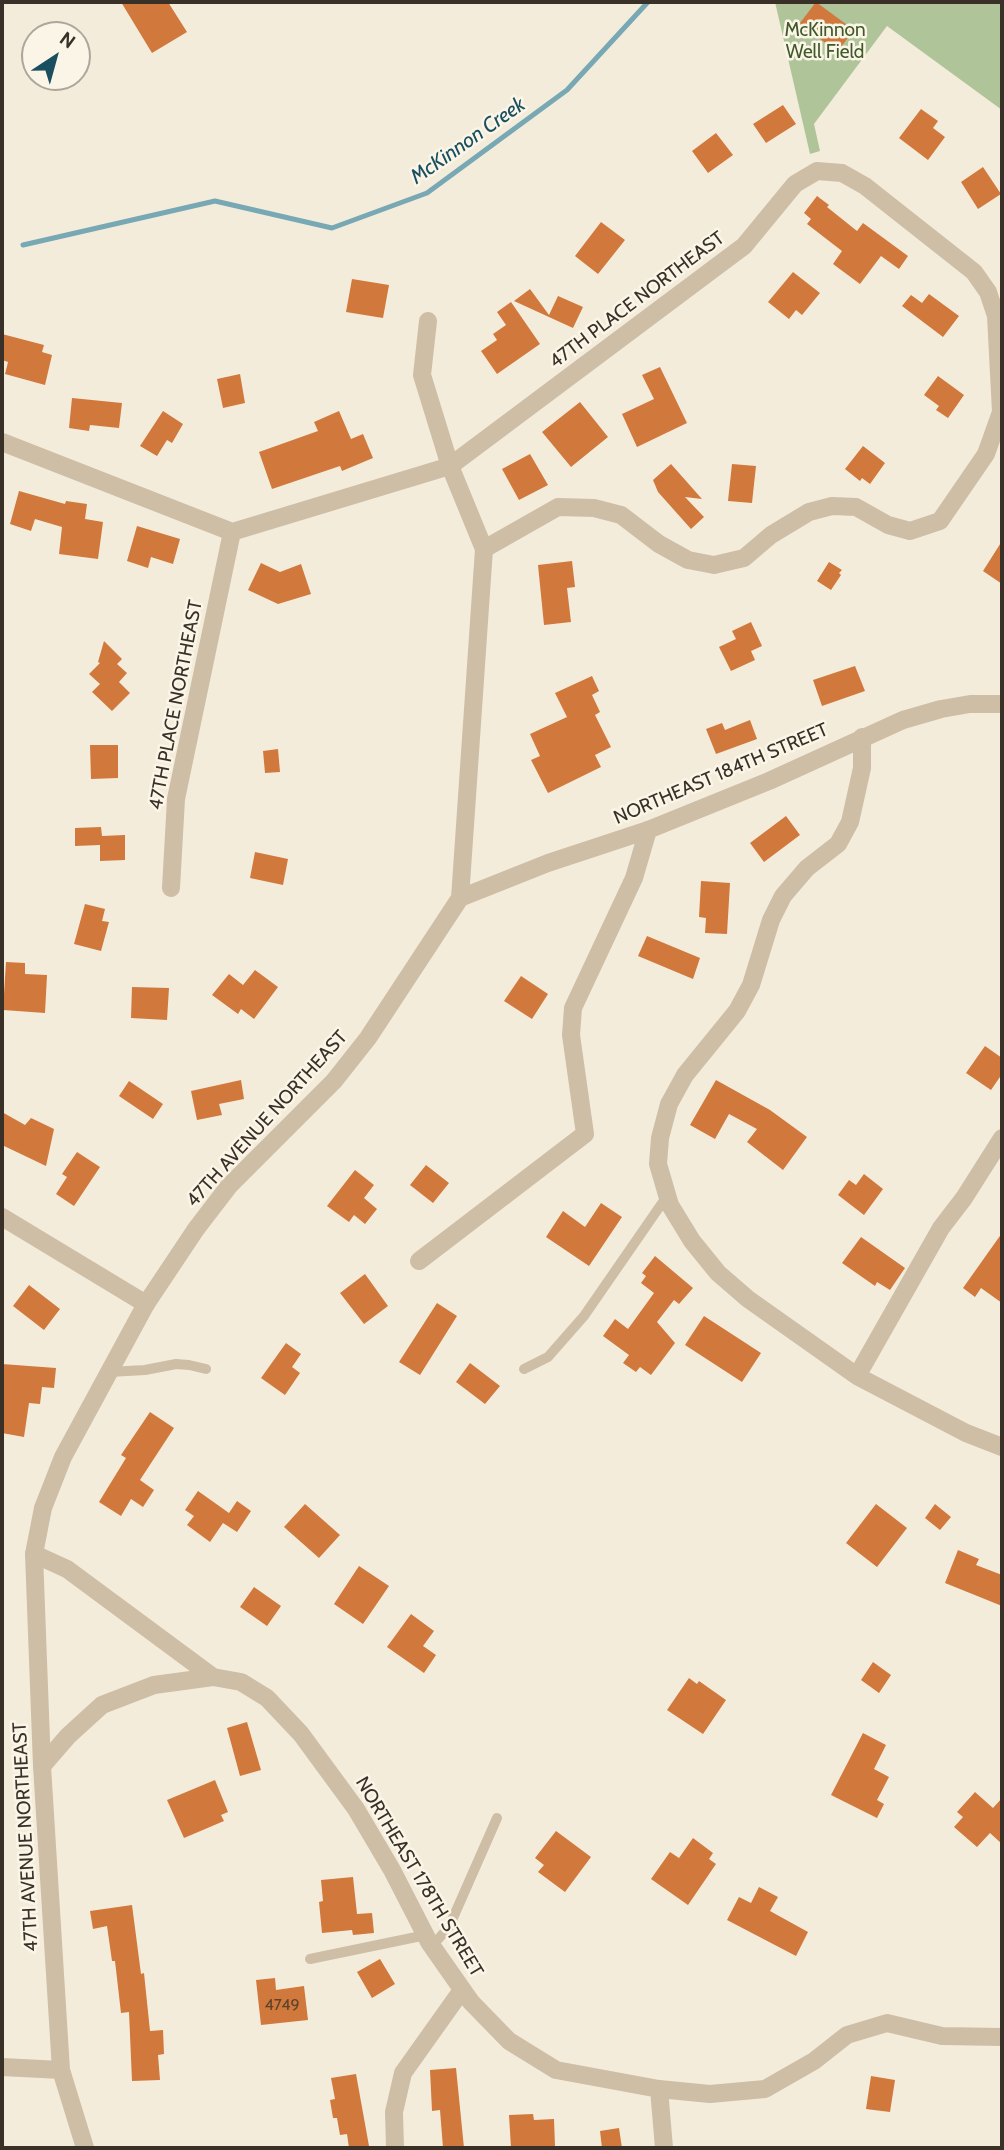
<!DOCTYPE html>
<html>
<head>
<meta charset="utf-8">
<style>
	body { margin:0 }
	#map { position:relative; width:1004px; height:2150px; overflow:hidden; background:#f4ecdb; font-family:Cabin,sans-serif }
	canvas { display:block }
	.frame { position:absolute; inset:0; border:4px solid #393027; pointer-events:none }
	.north { position:absolute; left:21px; top:21px; width:70px; height:70px; box-sizing:border-box; background:#fbf5e8; border:2px solid #ada69b; border-radius:50%; rotate:36deg; font-size:19px; font-weight:700; line-height:28px; text-align:center; color:#393027 }
	.north::after { content:''; display:block; margin:auto; width:24px; height:32px; background:#194f5e; clip-path:polygon(50% 0,100% 100%,50% 72%,0 100%) }
</style>
</head>
<body>
<div id="map">
<canvas width="1004" height="2150"></canvas>
<div class="frame"></div>
<div class="north">N</div>
</div>
<script>
const ctx = document.querySelector('canvas').getContext('2d');
ctx.lineJoin = 'round';
function paint(path, color) {
  ctx.fillStyle = color;
  ctx.fill(path, 'evenodd');
}
function toPath(rows) {
  const path = new Path2D();
  for (const r of rows) {
    path.moveTo(r[0], r[1]);
    for (let i = 2; i < r.length; i += 2) path.lineTo(r[i], r[i + 1]);
  }
  return path;
}
function stroke(path, color, width, dash) {
  ctx.strokeStyle = color;
  ctx.lineWidth = width;
  ctx.lineCap = dash ? 'butt' : 'round';
  ctx.setLineDash(dash || []);
  ctx.stroke(path);
}
function drawText(font, color, halo, rows, align = 'center') {
  ctx.font = font + ' Cabin,sans-serif';
  ctx.lineWidth = 5;
  ctx.setLineDash([]);
  ctx.textBaseline = 'middle';
  ctx.strokeStyle = halo;
  ctx.fillStyle = color;
  for (const [text, x, y, turn = 0] of rows) {
    ctx.save();
    ctx.translate(x, y);
    ctx.rotate((+turn || 0) * Math.PI / 180);
    ctx.textAlign = isNaN(turn) ? turn : align;
    if (halo) ctx.strokeText(text, 0, 0);
    ctx.fillText(text, 0, 0);
    ctx.restore();
  }
}
paint(toPath([
	[775,2,1002,2,1002,110,887,26,814,124,820,151,810,154]
]), '#afc599');
stroke(toPath([
	[23,245,215,201,332,228,427,193,567,90,648,2]
]), '#77a8b4', 5);
paint(toPath([
	[121,2,168,2,187,32,152,53],
	[816,2,854,30,837,52,800,23],
	[783,105,796,124,766,143,753,124],
	[921,109,938,121,933,128,945,137,928,160,899,138],
	[716,133,733,155,708,173,692,151],
	[983,167,1001,194,978,209,961,182],
	[817,196,829,205,827,207,857,231,863,223,908,256,899,269,881,256,860,284,833,264,842,251,807,224,811,219,804,213],
	[601,222,625,240,598,274,575,256],
	[793,272,820,293,802,315,796,310,789,319,768,302],
	[352,279,389,285,383,318,346,312],
	[530,289,549,315,558,296,583,307,573,328,514,301],
	[929,294,959,316,943,337,902,306,911,295,922,303],
	[511,302,540,344,497,374,481,351,497,340,493,334,506,325,497,312],
	[2,334,44,345,42,352,52,355,45,385,5,374,8,362,2,360],
	[660,367,687,423,637,447,622,414,654,399,642,375],
	[240,374,245,403,223,408,217,379],
	[938,376,964,395,948,418,936,410,939,406,924,395],
	[72,398,122,403,119,428,90,425,89,431,69,428],
	[580,402,608,437,571,467,542,432],
	[163,411,183,424,172,443,167,440,157,456,140,446],
	[339,411,351,439,363,434,373,458,342,471,340,466,272,489,259,452,318,431,314,422],
	[863,446,885,463,870,484,862,478,860,481,845,469],
	[530,454,548,485,519,500,502,469],
	[671,464,702,499,685,497,704,517,691,529,658,492,653,480],
	[732,464,756,466,752,503,728,501],
	[19,491,65,504,66,501,87,504,85,519,103,522,98,559,59,554,62,527,35,519,31,531,10,524],
	[137,526,180,539,173,564,151,557,148,568,127,561],
	[1002,541,1002,584,983,571],
	[572,561,575,587,567,588,571,622,544,625,538,565],
	[829,562,842,570,839,573,841,575,831,590,817,581],
	[261,563,280,572,301,564,311,594,278,604,248,590],
	[751,622,762,646,751,651,755,660,731,671,719,647,736,639,732,631],
	[104,641,122,659,117,664,127,673,119,682,130,693,112,711,92,692,100,684,89,674,100,663,98,662],
	[855,666,865,691,822,706,813,680],
	[592,676,599,691,592,695,600,712,595,715,611,747,595,755,601,767,548,793,531,760,540,756,530,734,567,717,555,693],
	[750,720,757,739,716,754,706,729,722,723,725,730],
	[90,745,118,745,118,778,91,779],
	[278,749,280,772,265,773,263,751],
	[786,816,800,835,764,862,750,843],
	[101,827,102,836,125,835,125,860,100,861,100,845,75,846,75,828],
	[255,852,288,859,283,885,250,878],
	[701,881,730,883,727,934,705,933,706,918,699,917],
	[85,904,105,909,102,921,109,922,101,951,74,944],
	[647,936,700,958,693,979,638,956],
	[6,962,25,963,25,974,47,975,45,1013,3,1010],
	[255,970,278,987,254,1019,241,1009,238,1014,212,995,229,974,243,985],
	[521,976,548,994,532,1019,504,1001],
	[132,987,169,988,167,1020,131,1018],
	[985,1046,1002,1058,1002,1074,991,1090,966,1073],
	[241,1080,244,1099,219,1104,222,1115,197,1120,191,1091],
	[716,1080,770,1110,807,1137,783,1170,747,1142,757,1129,729,1114,715,1139,690,1125],
	[129,1081,163,1104,153,1119,119,1096],
	[2,1112,25,1125,31,1118,54,1129,46,1166,2,1145],
	[77,1152,100,1167,74,1206,56,1194,67,1177,62,1174],
	[426,1165,449,1183,433,1203,410,1185],
	[355,1170,374,1185,364,1198,377,1209,365,1224,354,1215,349,1222,327,1206],
	[864,1174,883,1189,864,1215,838,1195,849,1180,856,1185],
	[601,1203,622,1217,589,1266,546,1237,563,1211,585,1227],
	[1002,1233,1002,1303,981,1288,975,1297,963,1288],
	[861,1237,905,1268,890,1290,877,1282,875,1286,842,1263],
	[655,1256,693,1288,679,1304,674,1300,657,1322,675,1343,651,1375,640,1367,636,1372,623,1363,629,1355,603,1336,615,1319,628,1329,654,1293,641,1283,646,1276,642,1273],
	[365,1274,388,1306,364,1324,340,1293],
	[29,1285,60,1309,44,1330,13,1306],
	[437,1303,457,1316,420,1375,399,1362],
	[704,1316,761,1353,742,1382,685,1345],
	[286,1343,301,1354,292,1367,300,1373,285,1395,261,1378],
	[470,1363,500,1386,485,1404,456,1382],
	[2,1364,56,1368,54,1388,42,1387,40,1404,29,1403,24,1437,2,1433],
	[150,1412,174,1428,140,1480,154,1490,143,1507,131,1499,121,1516,99,1502,126,1458,121,1455],
	[198,1491,229,1513,237,1501,251,1511,237,1532,223,1523,210,1542,187,1525,194,1516,185,1510],
	[305,1504,340,1535,319,1558,284,1527],
	[876,1504,907,1528,877,1567,846,1543],
	[935,1504,951,1517,940,1530,925,1518],
	[958,1550,979,1559,976,1565,1002,1575,1002,1606,945,1583],
	[359,1566,389,1586,363,1624,334,1604],
	[254,1587,281,1606,267,1626,240,1607],
	[411,1614,434,1631,423,1646,436,1655,424,1673,387,1647],
	[873,1662,891,1675,879,1693,861,1680],
	[689,1678,697,1684,699,1681,726,1700,703,1734,667,1710],
	[247,1722,261,1770,240,1776,227,1728],
	[863,1733,886,1745,874,1769,889,1777,877,1800,884,1804,877,1818,831,1795],
	[215,1780,228,1812,221,1815,224,1821,184,1838,167,1800],
	[975,1792,993,1808,1002,1798,1002,1844,990,1833,977,1847,954,1827,963,1817,957,1812],
	[556,1831,591,1857,565,1892,538,1872,544,1865,535,1858],
	[693,1838,713,1853,709,1859,716,1864,688,1905,651,1879,670,1852,679,1858],
	[353,1877,357,1914,372,1913,374,1933,353,1935,352,1930,322,1933,319,1902,323,1901,321,1880],
	[759,1887,778,1897,770,1911,808,1932,796,1956,727,1920,739,1897,751,1903],
	[132,1905,141,1974,144,1973,150,2031,163,2030,164,2054,158,2055,160,2080,132,2081,129,2012,121,2013,115,1961,112,1961,107,1926,93,1929,90,1911],
	[380,1959,395,1984,372,1998,357,1972],
	[275,1978,276,1990,304,1986,308,2020,261,2025,256,1980],
	[456,2068,464,2148,443,2148,440,2110,432,2111,430,2070],
	[356,2074,369,2146,349,2148,347,2134,340,2135,337,2118,333,2118,330,2100,335,2099,331,2078],
	[871,2076,895,2080,890,2112,866,2109],
	[533,2114,534,2120,554,2119,555,2146,511,2148,509,2115],
	[619,2128,622,2148,602,2148,600,2131]
]), '#d1783c');
stroke(toPath([
	[524,1369,548,1357,584,1316,667,1196],
	[109,1372,145,1370,176,1364,189,1365,206,1369],
	[432,1946,449,1927,497,1818],
	[310,1959,426,1935]
]), '#cebea6', 10);
stroke(toPath([
	[428,321,422,375,450,466],
	[2,442,232,532,176,799,171,888],
	[232,532,450,466,744,246,795,184,817,171,842,173,865,186,974,272,988,292,996,316,1001,412,986,454,940,521,910,531,888,525,856,507,832,506,809,512,771,535,744,558,714,565,688,560,659,544,621,515,594,508,558,507,484,549],
	[862,737,862,768,850,822,838,844,807,868,783,896,771,920,751,985,737,1011,685,1075,669,1104,660,1138,658,1164,670,1205,692,1241,718,1273,748,1299,857,1376,966,1433,1002,1447],
	[2,1217,146,1304],
	[419,1261,585,1134,571,1035,573,1008,634,878,648,830],
	[857,1376,941,1228,964,1198,1002,1138],
	[34,1554,67,1569,213,1677],
	[42,1766,68,1736,102,1705,154,1685,213,1677,241,1682,267,1698,301,1734,356,1809,392,1870,429,1942,471,2002,509,2041,556,2070,659,2089,710,2094,765,2089,814,2061,847,2035,887,2023,942,2036,1002,2037],
	[659,2089,664,2148],
	[395,2148,394,2112,403,2073,462,1990]
]), '#cebea6', 18);
stroke(toPath([
	[460,898,548,863,648,830,769,781,903,720,941,709,970,704,1002,704],
	[2,2067,61,2070],
	[85,2148,61,2070,42,1766,34,1554,43,1508,63,1457,146,1304,196,1229,229,1186,334,1081,368,1038,460,898,484,549,450,466]
]), '#cebea6', 18);
drawText('16px', '#5f422c', null, [
	["4749",282,2005]
]);
drawText('19px', '#405929', '#fbf5e8', [
	["McKinnon",825,30],
	["Well Field",825,52]
]);
drawText('19px', '#393027', '#fbf5e8', [
	["47TH PLACE NORTHEAST",637,300,-37],
	["47TH PLACE NORTHEAST",176,705,-79],
	["NORTHEAST 184TH STREET",721,774,-23],
	["47TH AVENUE NORTHEAST",267,1119,-48],
	["47TH AVENUE NORTHEAST",26,1837,-93],
	["NORTHEAST 178TH STREET",419,1877,59]
]);
drawText('italic 21px', '#194f5e', '#fbf5e8', [
	["McKinnon Creek",468,141,-35]
]);
</script>
</body>
</html>
